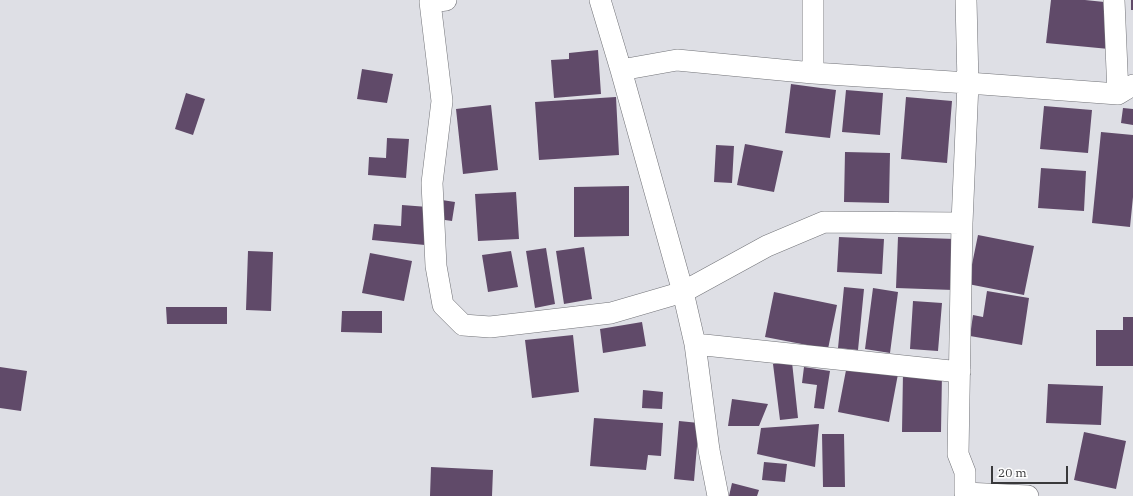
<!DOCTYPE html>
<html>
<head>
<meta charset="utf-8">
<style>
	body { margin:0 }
	#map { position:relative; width:1133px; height:496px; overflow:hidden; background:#dedfe5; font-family:"IBM Plex Serif",serif }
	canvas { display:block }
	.scale { position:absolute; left:991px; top:466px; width:77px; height:18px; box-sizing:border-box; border:2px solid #39393b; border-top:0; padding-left:5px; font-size:12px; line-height:14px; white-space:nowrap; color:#39393b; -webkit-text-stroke:3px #fff; paint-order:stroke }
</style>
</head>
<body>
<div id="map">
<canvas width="1133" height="496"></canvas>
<div class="scale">20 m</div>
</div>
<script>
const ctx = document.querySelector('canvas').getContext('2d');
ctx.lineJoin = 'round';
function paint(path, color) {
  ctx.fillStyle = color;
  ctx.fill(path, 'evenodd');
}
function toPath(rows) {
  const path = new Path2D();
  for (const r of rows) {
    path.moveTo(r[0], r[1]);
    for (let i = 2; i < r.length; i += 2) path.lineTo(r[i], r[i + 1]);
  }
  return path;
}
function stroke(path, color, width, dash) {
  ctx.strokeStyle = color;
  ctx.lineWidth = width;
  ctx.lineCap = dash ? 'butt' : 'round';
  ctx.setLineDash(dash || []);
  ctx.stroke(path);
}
paint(toPath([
	[1051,0,1085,0,1114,3,1109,49,1046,43],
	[1131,0,1133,0,1133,10,1131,10],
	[598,50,601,94,554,98,551,60,569,59,569,53],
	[362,69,393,74,387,103,357,99],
	[791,84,836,90,830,138,785,133],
	[846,90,883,93,880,135,842,132],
	[186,93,205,99,193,135,175,129],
	[616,97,619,155,539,160,535,102],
	[906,97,952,101,947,163,901,159],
	[491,105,498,170,463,174,456,109],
	[1044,106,1092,110,1088,153,1040,149],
	[1123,108,1133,109,1133,125,1121,123],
	[1101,132,1133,135,1133,197,1130,227,1092,223],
	[387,138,409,139,406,178,368,175,369,157,386,158],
	[745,144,783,151,774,192,737,185],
	[716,145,734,146,732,183,714,182],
	[845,152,890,153,889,203,844,202],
	[1041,168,1086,171,1084,211,1038,208],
	[629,186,629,236,574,237,574,187],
	[516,192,519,239,478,241,475,194],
	[442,200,455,202,452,221,438,219],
	[402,205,428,207,425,245,372,240,374,224,401,226],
	[978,235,1034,246,1024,295,968,284],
	[839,237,884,239,882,274,837,272],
	[898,237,955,239,953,290,896,288],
	[584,247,592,299,564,304,556,251],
	[546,248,555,304,535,308,526,251],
	[248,251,273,252,271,311,246,310],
	[511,251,518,287,488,292,482,255],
	[370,253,412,261,404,301,362,293],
	[844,287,864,289,858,350,838,348],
	[873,288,898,292,890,353,865,349],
	[987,291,1029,298,1022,345,970,336,973,315,983,317],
	[774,292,837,305,828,349,765,337],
	[913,301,942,303,938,351,910,349],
	[166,307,227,307,227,324,167,324],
	[342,311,382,311,382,333,341,332],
	[1123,317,1133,317,1133,366,1096,366,1096,330,1123,330],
	[642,322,646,346,603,353,600,329],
	[573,335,579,392,532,398,525,340],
	[792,362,798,418,780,420,773,364],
	[847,365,898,374,889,422,838,412],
	[0,367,27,371,21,411,0,408],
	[804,367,830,371,824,409,814,408,817,385,802,383],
	[903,373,942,373,941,432,902,432],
	[1048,384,1103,386,1101,425,1046,423],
	[643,390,663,392,662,409,642,408],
	[732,399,768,404,759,426,728,426],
	[594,418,663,423,661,456,648,455,646,470,590,466],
	[679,421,699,423,694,481,674,479],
	[819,424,815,467,757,454,761,428],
	[1084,432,1126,441,1116,489,1074,480],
	[822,434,844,434,845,487,823,487],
	[764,462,787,464,785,482,762,480],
	[431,467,493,470,492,496,430,496],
	[732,483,759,490,757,496,729,496]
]), '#604a69');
const street = toPath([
	[446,0,430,2,442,101,432,183,436,266,443,305,463,325,490,327,611,313,683,292,767,246,824,222,962,223],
	[600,0,621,70,683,292,695,344,709,450,718,496],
	[813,0,813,73,968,83,962,223,958,454,965,472,965,493,1028,496],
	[966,0,968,83,1118,94,1133,85],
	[1114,0,1118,94],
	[621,70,677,60,813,73],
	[695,344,960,372]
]);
stroke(street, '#727378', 22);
stroke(street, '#fff', 21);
</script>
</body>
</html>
